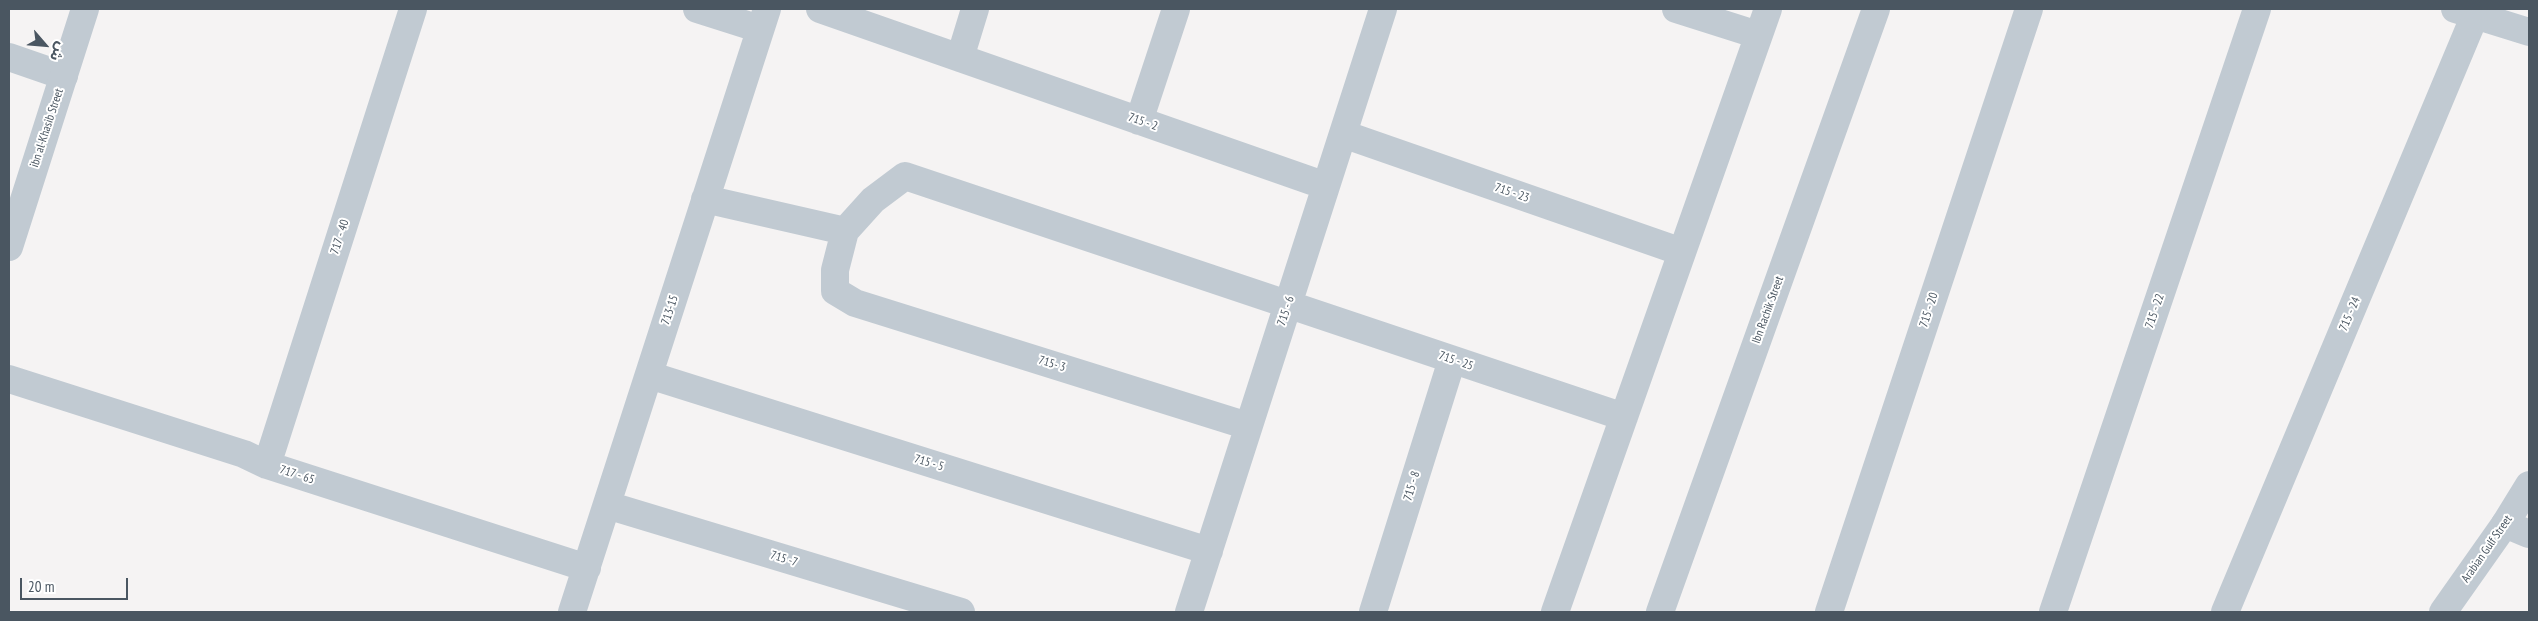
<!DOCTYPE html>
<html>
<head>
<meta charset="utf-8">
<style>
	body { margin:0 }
	#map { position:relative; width:2538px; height:621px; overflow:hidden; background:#f5f3f3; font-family:"PT Sans Narrow","Noto Sans Arabic",sans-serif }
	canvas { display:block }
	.frame { position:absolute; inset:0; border:10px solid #4a5661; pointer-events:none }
	.north { position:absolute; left:20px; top:20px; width:50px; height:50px; -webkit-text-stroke:4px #fff; paint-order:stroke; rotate:117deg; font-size:14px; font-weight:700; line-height:20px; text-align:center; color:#4a5661 }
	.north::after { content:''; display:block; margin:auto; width:18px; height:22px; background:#4a5661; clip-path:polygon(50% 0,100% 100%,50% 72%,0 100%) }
	.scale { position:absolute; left:20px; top:578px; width:108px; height:22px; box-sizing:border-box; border:2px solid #4a5661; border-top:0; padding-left:6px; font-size:15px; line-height:18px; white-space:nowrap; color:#4a5661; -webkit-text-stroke:4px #fff; paint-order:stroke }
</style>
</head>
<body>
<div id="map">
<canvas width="2538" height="621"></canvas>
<div class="frame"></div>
<div class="north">ش</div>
<div class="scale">20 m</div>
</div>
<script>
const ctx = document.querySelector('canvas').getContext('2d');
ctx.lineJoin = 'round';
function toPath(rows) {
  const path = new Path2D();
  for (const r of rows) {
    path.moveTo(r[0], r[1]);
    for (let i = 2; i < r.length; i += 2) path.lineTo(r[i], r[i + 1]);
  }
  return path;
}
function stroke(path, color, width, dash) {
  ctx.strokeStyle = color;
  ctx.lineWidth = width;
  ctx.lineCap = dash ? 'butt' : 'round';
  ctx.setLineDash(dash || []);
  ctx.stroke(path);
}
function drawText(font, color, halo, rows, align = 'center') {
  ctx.font = font + ' "PT Sans Narrow",sans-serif';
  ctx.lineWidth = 4;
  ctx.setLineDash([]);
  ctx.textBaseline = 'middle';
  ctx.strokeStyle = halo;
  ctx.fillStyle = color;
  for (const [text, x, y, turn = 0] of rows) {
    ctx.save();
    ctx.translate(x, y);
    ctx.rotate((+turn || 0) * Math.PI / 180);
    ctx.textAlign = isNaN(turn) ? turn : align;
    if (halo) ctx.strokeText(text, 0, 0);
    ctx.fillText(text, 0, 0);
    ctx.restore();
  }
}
stroke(toPath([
	[697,9,760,29],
	[820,9,1326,186],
	[1676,9,1758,35],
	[2455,9,2529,32],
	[9,57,64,76],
	[960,58,975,9],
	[1139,121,1176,9],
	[1343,134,1682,252],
	[705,199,845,231],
	[649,375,1209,551],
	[9,379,244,454,267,465,587,568],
	[1248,426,855,303,835,291,835,270,845,231,873,200,905,176,1624,417],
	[267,465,413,9],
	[607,505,961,612],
	[2505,524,2529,534],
	[572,612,767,9],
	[1189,612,1383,9],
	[1373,612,1452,360],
	[1555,612,1768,9],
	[1660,612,1876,9],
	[1829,612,2029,9],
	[2053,612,2257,9],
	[2225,612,2475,15]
]), '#c1cad2', 28);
stroke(toPath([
	[9,247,85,9],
	[2443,612,2505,524,2529,485]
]), '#c1cad2', 28);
drawText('12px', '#4a5661', '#fff', [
	["715 - 2",1143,122,19],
	["ibn al-Khasib Street",47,128,-72],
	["715 - 23",1512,193,19],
	["717 - 40",340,237,-72],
	["713-15",670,310,-72],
	["Ibn Rachik Street",1768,310,-70],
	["715 - 20",1929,310,-72],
	["715 - 6",1286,311,-72],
	["715 - 22",2155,311,-71],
	["715 - 24",2350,314,-67],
	["715 - 25",1456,361,19],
	["715- 3",1052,364,17],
	["715 - 5",929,463,17],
	["717 - 65",297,475,18],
	["715 - 8",1412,486,-73],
	["Arabian Gulf Street",2487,549,-55],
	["715 -7",784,559,17]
]);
</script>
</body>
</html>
